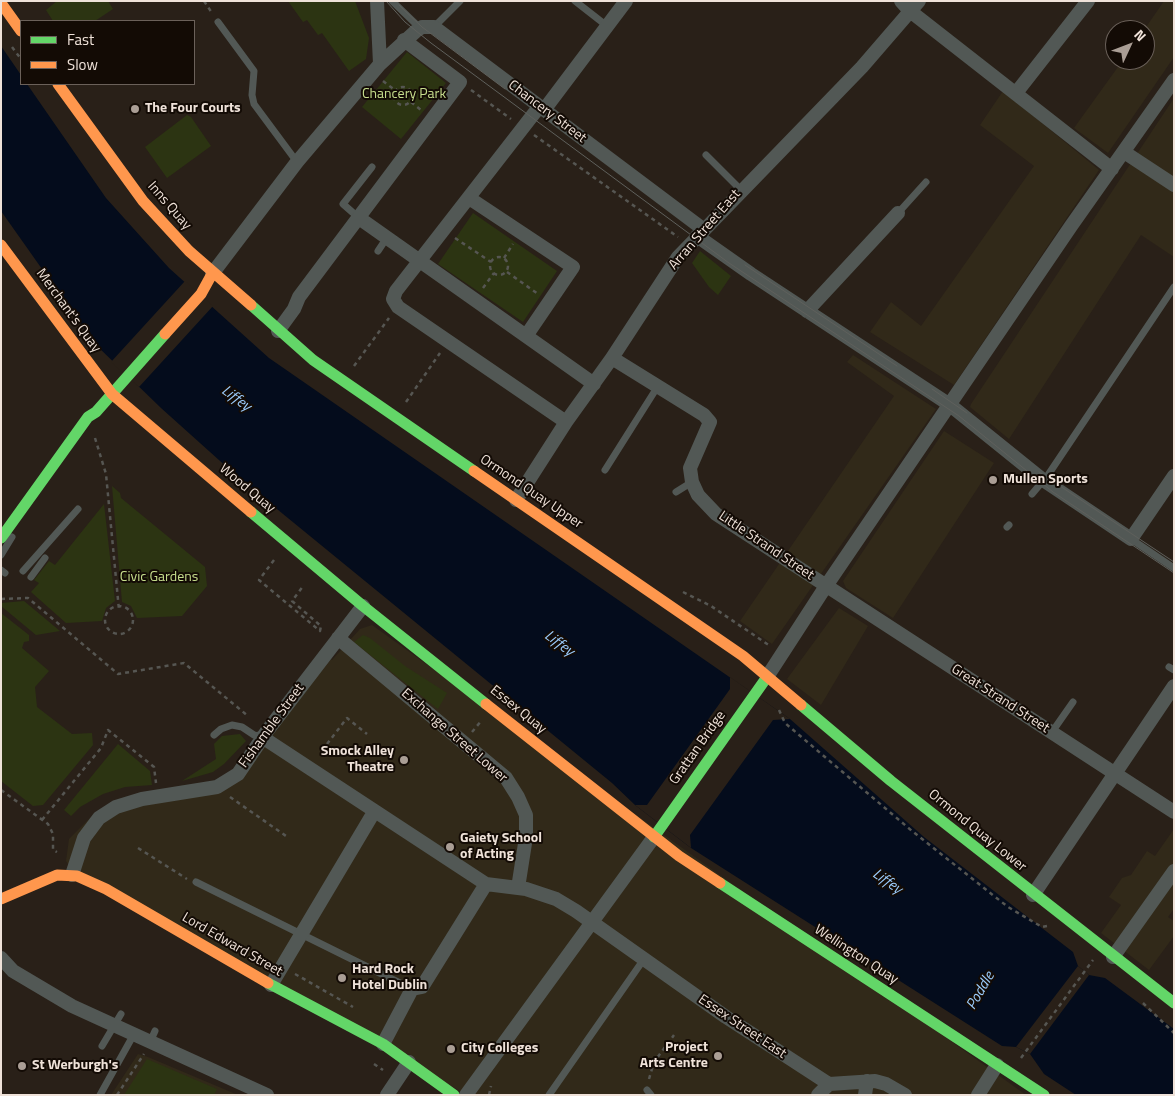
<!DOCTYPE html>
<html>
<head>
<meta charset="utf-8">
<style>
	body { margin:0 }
	#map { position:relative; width:1175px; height:1096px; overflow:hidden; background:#292018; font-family:"Titillium Web",sans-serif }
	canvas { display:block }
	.frame { position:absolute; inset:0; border:2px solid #efe2d9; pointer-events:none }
	.legend { position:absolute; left:20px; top:20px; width:175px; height:65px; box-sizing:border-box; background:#130b05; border:1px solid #6b615a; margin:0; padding:6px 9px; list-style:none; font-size:15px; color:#efe2d9 }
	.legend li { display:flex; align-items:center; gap:10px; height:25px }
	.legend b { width:25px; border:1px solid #6b615a }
	.north { position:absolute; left:1105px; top:20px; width:50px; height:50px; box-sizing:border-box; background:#130b05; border:1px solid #6b615a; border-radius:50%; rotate:47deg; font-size:14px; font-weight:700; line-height:20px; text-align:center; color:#efe2d9 }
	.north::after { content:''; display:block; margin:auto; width:18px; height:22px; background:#aa9e95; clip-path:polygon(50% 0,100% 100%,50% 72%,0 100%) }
</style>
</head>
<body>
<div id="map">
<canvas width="1175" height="1096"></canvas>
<div class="frame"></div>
<ul class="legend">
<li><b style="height:6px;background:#63d668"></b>Fast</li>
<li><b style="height:6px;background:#ff974d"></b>Slow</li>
</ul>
<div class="north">N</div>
</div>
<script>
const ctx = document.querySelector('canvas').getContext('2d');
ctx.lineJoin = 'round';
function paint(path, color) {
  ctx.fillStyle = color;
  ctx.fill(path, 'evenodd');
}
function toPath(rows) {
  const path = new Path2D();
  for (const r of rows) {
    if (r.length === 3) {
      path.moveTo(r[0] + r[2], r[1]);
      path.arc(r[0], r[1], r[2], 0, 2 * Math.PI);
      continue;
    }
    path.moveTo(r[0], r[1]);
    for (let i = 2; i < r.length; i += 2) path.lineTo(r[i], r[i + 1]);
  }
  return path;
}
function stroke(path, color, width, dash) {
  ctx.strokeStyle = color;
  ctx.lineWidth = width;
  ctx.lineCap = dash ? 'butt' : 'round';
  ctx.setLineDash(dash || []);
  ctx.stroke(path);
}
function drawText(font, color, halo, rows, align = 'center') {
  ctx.font = font + ' "Titillium Web",sans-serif';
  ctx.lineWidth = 4;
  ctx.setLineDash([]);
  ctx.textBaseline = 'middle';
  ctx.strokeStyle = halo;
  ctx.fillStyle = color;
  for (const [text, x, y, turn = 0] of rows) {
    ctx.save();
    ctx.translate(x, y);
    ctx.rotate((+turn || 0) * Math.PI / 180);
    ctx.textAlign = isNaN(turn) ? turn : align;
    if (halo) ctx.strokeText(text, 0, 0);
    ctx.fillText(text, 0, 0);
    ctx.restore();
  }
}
paint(toPath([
	[1164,1,1174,1,1174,57,1108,153,1074,128,1123,60,1145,60,1144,30],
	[1003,91,1099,170,954,385,870,332,891,302,921,326,1034,166,980,125],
	[1174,98,1174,257,1141,235,1009,439,970,407,971,404],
	[853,355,936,409,772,644,740,621,894,396,847,362],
	[944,431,994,463,893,618,846,588,843,581],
	[839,608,868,626,821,705,787,679],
	[372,625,1026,1095,467,1095,73,871,66,861,69,839,91,817,115,803,212,785,236,770,283,704,321,672,331,659,332,660,360,629],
	[1174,829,1174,909,1168,917,1174,921,1174,936,1149,970,1101,933,1121,905,1109,897,1122,878,1131,875,1147,851,1155,856],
	[138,1054,148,1057,238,1095,111,1095]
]), '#312919');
paint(toPath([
	[57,1,108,1,113,9,95,21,53,21,46,10],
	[288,1,355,1,369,38,366,59,349,71,322,33,318,35,307,20,303,22],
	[407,52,446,83,401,139,362,107],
	[187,115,191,117,211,146,167,178,145,147],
	[473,213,557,271,523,322,438,264],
	[700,251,731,276,718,295,709,287,692,263],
	[112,486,120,493,121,498,205,567,207,586,182,616,137,618,131,606,122,602],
	[104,504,115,601,106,608,102,621,66,623,31,592,39,583,34,580,49,561,55,565],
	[24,601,60,631,36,635,1,606,1,603],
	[1,613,29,635,29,641,24,642,22,648,49,671,35,687,37,707,72,734,92,733,93,745,43,805,33,806,1,781],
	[363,635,370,638,405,666,447,693,438,709,354,642],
	[240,734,246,741,224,764,213,772,182,781,216,759,214,744,222,736],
	[118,744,150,771,152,785,125,787,103,794,80,807,71,816,64,810],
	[147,1059,217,1089,214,1095,124,1095]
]), '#2c3412');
paint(toPath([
	[1,46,21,75,21,84,27,84,106,198,169,268,269,358,790,719,924,837,1073,952,1078,966,1089,975,1105,978,1174,1029,1174,1095,1076,1095,1044,1074,1030,1054,1016,1047,1002,1046,691,848,635,805,612,783,239,478,161,408,95,344,1,211]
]), '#040c1c');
paint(toPath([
	[185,281,213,306,139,387,111,362],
	[730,677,790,719,773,720,690,835,691,848,635,805,647,805,730,689],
	[1078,966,1089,975,1030,1054,1016,1047]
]), '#292018');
stroke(toPath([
	[204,1,212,13],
	[12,47,21,59],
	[383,81,396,91],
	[403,96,9],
	[471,90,511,119],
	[411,102,421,110],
	[534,135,678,237],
	[455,238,491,262],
	[499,266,9],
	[504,258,513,244],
	[507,272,538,294],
	[483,288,494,273],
	[354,366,389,318],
	[406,402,440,353],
	[95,438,106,474,119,610],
	[274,560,259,580,320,631,321,626,292,601,304,585],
	[683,592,711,606,770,646],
	[1,599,28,598,118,674,184,663,248,716],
	[119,620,14],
	[779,710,785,723,912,831,1008,907,1042,927,1047,926],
	[472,732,482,720],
	[327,744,347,718,367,734],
	[1,790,48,824,53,834,53,850,57,852],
	[230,797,286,836],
	[42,820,101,748,108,730,154,767,156,783],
	[138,848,187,879],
	[295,974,353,1007],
	[1143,1003,1174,1033],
	[1021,1058,1093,960],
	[374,1064,383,1070],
	[649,1079,654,1062,674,1035],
	[117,1095,144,1054],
	[489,1095,491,1086]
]), '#565652', 2.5, [4, 4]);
stroke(toPath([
	[392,1,420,28],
	[575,1,607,26],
	[218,22,254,71,252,95,254,104,297,162],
	[434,27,460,1],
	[706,155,741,190],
	[898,213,926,182],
	[359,218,343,204,372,167],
	[378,251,386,239],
	[605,470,658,386],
	[676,492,692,482],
	[1032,494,1048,475,1174,287],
	[1007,527,1009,525],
	[1131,539,1174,568],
	[1,555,12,537],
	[1,570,5,573],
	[23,571,78,509],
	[31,577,45,558],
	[1169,667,1174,670],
	[1052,732,1073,702],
	[214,735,221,729,232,725,242,727,254,735,262,737],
	[196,882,412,989],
	[150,1042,155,1031],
	[102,1046,121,1014],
	[647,1090,651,1095],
	[100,1095,134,1034],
	[549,1095,644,959]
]), '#525855', 7);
stroke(toPath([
	[901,1,910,11,1112,169],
	[380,64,416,31,422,27,434,27,703,229],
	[1016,93,1088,1],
	[539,107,396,291,393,299,398,307,566,422],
	[544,110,626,1],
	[1124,152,1174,185],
	[469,198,573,267,526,336],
	[359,218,594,384],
	[697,236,751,274,950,405,1043,480,1131,539,1174,476],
	[212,274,297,162,380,64,377,1],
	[807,311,898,213],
	[278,331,294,309,299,297,460,82,404,40],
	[612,358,704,415,710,422,690,468,692,482,698,495,716,514,1174,812],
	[516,500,566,422,612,358,678,257,862,67,919,1],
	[338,638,506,778,518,797,526,815,526,837,518,888],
	[767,677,826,586,1071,226,1174,80],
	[262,737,486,884,526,889,556,899,576,911,726,1017,829,1084,875,1081,886,1084,905,1095],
	[72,875,84,838,99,818,116,807,142,799,217,787,238,774,267,731,363,606],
	[1033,895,1174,686],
	[1113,957,1174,871],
	[1,958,13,971,72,1006,267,1095],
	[271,985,374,812],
	[383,1044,412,989,422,987,486,884],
	[387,1095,409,1062],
	[466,1095,654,837],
	[818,1095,829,1084],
	[865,1095,867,1081],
	[978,1095,997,1065]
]), '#525855', 14);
stroke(toPath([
	[251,305,313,360,474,471],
	[251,512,363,606,486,704],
	[1,538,88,417,96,412,165,334],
	[801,705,891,781,1174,1003],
	[654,837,767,677],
	[720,883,1044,1095],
	[268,983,383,1044,454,1095]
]), '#63d668', 11);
stroke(toPath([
	[1,3,21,31],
	[58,84,143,201,189,251,251,305],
	[1,245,112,394,251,512],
	[165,334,201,294,212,274],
	[474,471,743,656,801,705],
	[486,704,679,856,720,883],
	[1,899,57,875,77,876,106,889,268,983]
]), '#ff974d', 11);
stroke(toPath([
	[386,1,405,22,431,43,729,263,959,416,1053,492,1174,573],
	[399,5,422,27,505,89],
	[745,265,897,366],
	[932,389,967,413],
	[1039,472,1174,562]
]), '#5f605c', 1);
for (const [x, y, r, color] of [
	[135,109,5,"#aa9e95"],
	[993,480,5,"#aa9e95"],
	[404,760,5,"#aa9e95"],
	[450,847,5,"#aa9e95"],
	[342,978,5,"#aa9e95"],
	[451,1049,5,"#aa9e95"],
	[718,1056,5,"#aa9e95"],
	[22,1066,5,"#aa9e95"]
]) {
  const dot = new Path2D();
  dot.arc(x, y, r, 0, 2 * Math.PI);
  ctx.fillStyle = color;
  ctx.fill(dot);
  stroke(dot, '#130b05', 2);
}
drawText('14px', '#c7de8d', '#130b05', [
	["Chancery Park",404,95],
	["Civic Gardens",159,578]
]);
drawText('bold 14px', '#efe2d9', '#130b05', [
	["The Four Courts",145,109],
	["Mullen Sports",1003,480],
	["Smock Alley",394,752,"right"],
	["Theatre",394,768,"right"],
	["Gaiety School",460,839],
	["of Acting",460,855],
	["Hard Rock",352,970],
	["Hotel Dublin",352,986],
	["Project",708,1048,"right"],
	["Arts Centre",708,1064,"right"],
	["City Colleges",461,1049],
	["St Werburgh's",32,1066]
], 'left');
drawText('14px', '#efe2d9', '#130b05', [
	["Chancery Street",547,112,37],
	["Inns Quay",169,206,49],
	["Arran Street East",705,230,-49],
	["Merchant's Quay",68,311,54],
	["Wood Quay",247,489,40],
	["Ormond Quay Upper",531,492,34],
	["Little Strand Street",766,546,34],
	["Great Strand Street",1000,699,33],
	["Essex Quay",518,710,39],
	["Fishamble Street",272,726,-54],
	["Exchange Street Lower",454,736,41],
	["Grattan Bridge",698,748,-55],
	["Ormond Quay Lower",977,831,39],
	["Lord Edward Street",232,945,30],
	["Wellington Quay",856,955,33],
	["Essex Street East",742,1027,34]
]);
drawText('italic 15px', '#9bccfd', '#130b05', [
	["Liffey",236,399,37],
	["Liffey",559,644,37],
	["Liffey",887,882,35],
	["Poddle",981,991,-60]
]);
</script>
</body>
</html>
